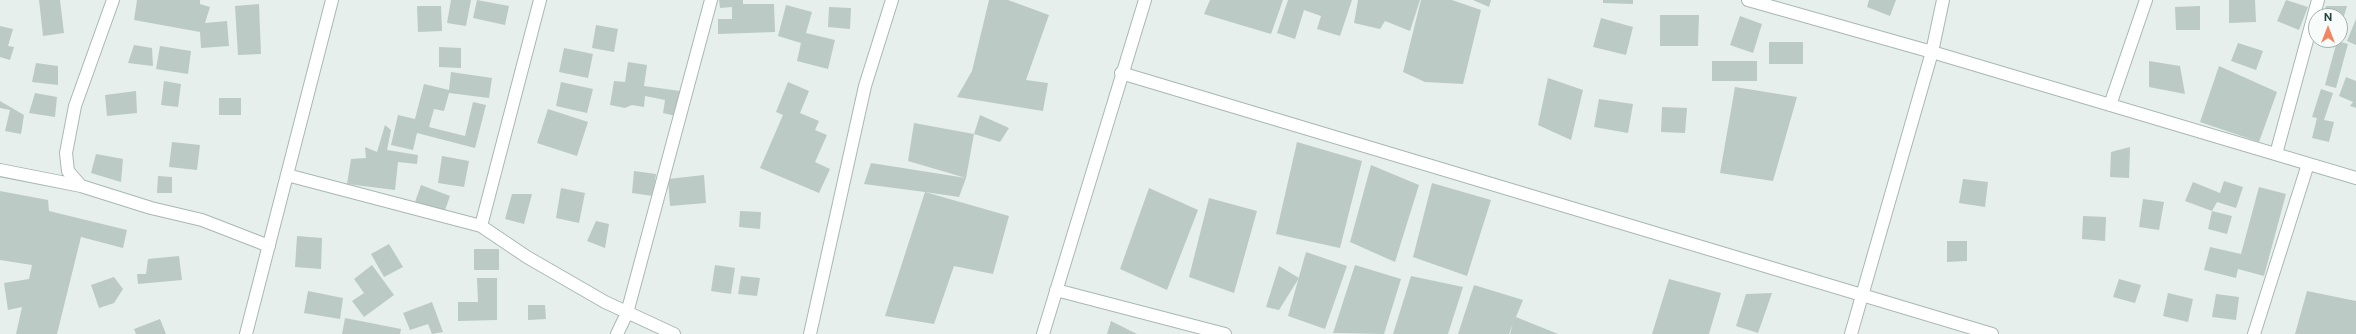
<!DOCTYPE html>
<html>
<head>
<meta charset="utf-8">
<style>
	body { margin:0 }
	#map { position:relative; width:2356px; height:334px; overflow:hidden; background:#e6efeb; font-family:"Public Sans",sans-serif }
	canvas { display:block }
	.north { position:absolute; left:2308px; top:8px; width:40px; height:40px; box-sizing:border-box; background:#f7fbf9; border:1px solid #a3b1ad; border-radius:50%; rotate:0deg; font-size:11px; font-weight:700; line-height:16px; text-align:center; color:#24423a }
	.north::after { content:''; display:block; margin:auto; width:14px; height:18px; background:#f4845f; clip-path:polygon(50% 0,100% 100%,50% 72%,0 100%) }
</style>
</head>
<body>
<div id="map">
<canvas width="2356" height="334"></canvas>
<div class="north">N</div>
</div>
<script>
const ctx = document.querySelector('canvas').getContext('2d');
ctx.lineJoin = 'round';
function paint(path, color) {
  ctx.fillStyle = color;
  ctx.fill(path, 'evenodd');
}
function toPath(rows) {
  const path = new Path2D();
  for (const r of rows) {
    path.moveTo(r[0], r[1]);
    for (let i = 2; i < r.length; i += 2) path.lineTo(r[i], r[i + 1]);
  }
  return path;
}
function stroke(path, color, width, dash) {
  ctx.strokeStyle = color;
  ctx.lineWidth = width;
  ctx.lineCap = dash ? 'butt' : 'round';
  ctx.setLineDash(dash || []);
  ctx.stroke(path);
}
paint(toPath([
	[39,0,60,0,64,33,43,36],
	[137,0,200,0,200,4,210,7,205,23,227,21,229,46,201,48,200,32,134,20],
	[451,0,471,0,466,26,447,23],
	[477,0,509,6,505,25,473,18],
	[719,0,743,0,743,4,774,4,775,32,718,34,718,19,732,19,732,7,720,8],
	[989,0,1008,0,1049,15,1026,80,1048,83,1043,111,957,97,972,71],
	[1210,0,1283,0,1271,34,1204,14],
	[1288,0,1352,0,1340,36,1317,29,1321,16,1304,10,1295,39,1277,33],
	[1358,0,1420,0,1410,31,1385,21,1380,29,1354,23],
	[1421,0,1452,0,1481,10,1463,84,1425,82,1403,72],
	[1473,0,1491,0,1489,7],
	[1603,0,1633,0,1633,4,1603,3],
	[1869,0,1896,0,1890,16,1867,7],
	[2229,0,2255,0,2256,22,2229,23],
	[2286,0,2308,7,2299,30,2277,21],
	[259,4,261,54,238,55,235,6],
	[786,5,812,12,806,33,835,40,828,69,797,61,801,43,778,36],
	[417,6,441,6,442,31,418,32],
	[2200,6,2200,30,2176,30,2175,7],
	[2326,6,2347,6,2340,29,2340,16,2323,16],
	[829,7,851,8,850,29,828,27],
	[1660,15,1699,15,1698,46,1660,46],
	[1740,16,1762,24,1753,53,1730,45],
	[1601,18,1633,27,1626,55,1593,47],
	[2356,19,2356,45,2347,41],
	[596,25,618,29,614,52,592,48],
	[0,26,13,29,8,46,14,47,10,60,0,57],
	[2337,41,2348,44,2336,88,2325,85],
	[1769,42,1803,42,1803,64,1769,64],
	[2238,43,2263,51,2256,70,2231,61],
	[134,45,152,48,153,66,128,63],
	[160,46,191,51,188,74,156,69],
	[439,47,461,48,461,68,439,67],
	[564,48,593,54,588,78,559,72],
	[1712,61,1757,61,1757,81,1712,81],
	[2149,61,2180,66,2185,94,2149,87],
	[628,62,647,65,644,86,680,91,676,116,663,113,665,100,645,96,644,107,632,105,625,108,610,105,614,81,625,82],
	[36,63,58,66,58,85,32,82],
	[2219,66,2277,92,2259,142,2200,122],
	[451,72,492,78,489,98,449,93,444,111,434,109,429,127,465,136,473,102,486,105,475,148,417,133,413,150,391,145,398,115,415,119,424,84,449,90],
	[2346,77,2356,81,2356,108,2350,106,2353,102,2339,96],
	[1548,78,1583,90,1571,140,1538,125],
	[164,81,181,84,178,107,161,105],
	[561,82,593,89,587,113,556,106],
	[788,82,809,91,800,113,819,121,815,130,827,135,815,162,830,169,819,193,760,168,783,115,776,112],
	[1735,87,1797,97,1773,181,1720,173],
	[2321,89,2333,93,2324,120,2334,122,2329,142,2312,138,2317,118,2312,117],
	[136,91,137,113,107,116,105,95],
	[35,93,57,97,55,117,29,113],
	[219,98,241,98,241,115,219,115],
	[1599,99,1633,104,1628,133,1594,127],
	[0,101,24,115,21,134,5,131,10,110,0,108],
	[1662,107,1687,108,1685,133,1661,132],
	[548,109,588,122,577,156,537,143],
	[980,115,1009,128,1000,142,974,134],
	[914,123,974,134,966,178,908,161],
	[385,125,391,130,387,150,418,155,417,164,398,162,395,190,347,184,351,159,366,158,365,147,377,152],
	[172,142,200,145,197,170,169,167],
	[1297,142,1362,161,1340,248,1276,234],
	[2130,147,2129,178,2110,177,2111,152],
	[96,154,123,159,121,182,91,173],
	[442,156,469,161,464,187,438,183],
	[871,163,966,178,959,197,925,192,1009,216,993,274,954,266,934,324,885,316,925,192,864,184],
	[1371,165,1419,185,1395,262,1350,242],
	[634,171,656,174,653,196,632,193],
	[704,175,706,203,670,206,668,179],
	[158,176,172,177,172,193,157,193],
	[1963,179,1988,182,1985,207,1959,203],
	[2224,181,2243,187,2236,208,2217,202,2212,211,2185,201,2193,182,2220,193],
	[1432,183,1491,200,1467,276,1413,257],
	[421,185,450,196,444,213,415,202],
	[2259,187,2286,194,2264,276,2238,269,2236,278,2204,270,2210,247,2241,254],
	[561,188,585,193,579,223,556,218],
	[1149,188,1198,210,1167,290,1120,269],
	[0,191,48,200,49,211,127,230,123,248,81,237,57,334,16,334,22,307,8,310,4,283,29,279,32,265,0,260],
	[512,194,532,194,524,224,505,219],
	[1209,198,1257,211,1234,293,1189,277],
	[2143,199,2164,202,2159,230,2139,227],
	[740,211,761,212,760,229,739,227],
	[2212,211,2232,216,2227,234,2208,229],
	[2083,216,2106,217,2105,241,2082,239],
	[596,221,609,224,605,248,587,241],
	[297,236,322,238,321,269,295,267],
	[1947,241,1967,241,1967,261,1947,262],
	[389,244,403,267,384,277,371,254],
	[474,249,499,249,499,270,474,270],
	[1306,252,1347,266,1325,329,1288,316],
	[179,256,182,280,138,284,137,274,146,274,148,259],
	[372,265,394,295,364,317,352,301,364,293,354,279],
	[715,265,735,268,731,294,711,291],
	[1355,265,1401,279,1384,334,1333,333],
	[1279,266,1299,278,1279,310,1266,307],
	[741,276,760,278,757,296,738,294],
	[1411,276,1463,287,1448,334,1393,334],
	[114,277,123,289,114,303,99,308,91,285],
	[477,278,497,278,497,320,458,321,458,302,478,302],
	[1669,279,1721,293,1709,334,1652,334],
	[2119,279,2141,285,2135,303,2113,297],
	[1474,285,1523,300,1516,317,1558,334,1510,334,1513,323,1509,334,1458,334],
	[308,291,343,298,340,319,304,313],
	[2307,291,2356,301,2356,334,2295,334],
	[1772,293,1758,333,1736,326,1746,294],
	[2168,293,2193,299,2188,322,2163,316],
	[2216,294,2239,297,2236,320,2212,317],
	[432,302,443,332,432,334,428,324,410,330,403,313],
	[528,305,545,305,546,319,528,320],
	[345,318,401,329,400,334,342,334],
	[160,319,166,334,136,334,134,329],
	[1111,321,1137,334,1107,334]
]), '#bbcac4');
const minor = toPath([
	[113,0,75,106,66,153,68,171,81,186,151,208,202,220,269,246],
	[1748,0,1932,52,2356,178],
	[1121,73,1992,334],
	[2110,105,2146,0],
	[2276,154,2318,0],
	[0,170,81,186],
	[287,175,481,226,527,257,605,302,674,334],
	[481,226,540,0],
	[1056,290,1225,334],
	[246,334,332,0],
	[617,334,627,313,711,0],
	[810,334,865,86,892,0],
	[1043,334,1145,0],
	[1851,334,1932,52,1943,0],
	[2254,334,2308,164]
]);
stroke(minor, '#a8b8b2', 14);
stroke(minor, '#fff', 12);
</script>
</body>
</html>
